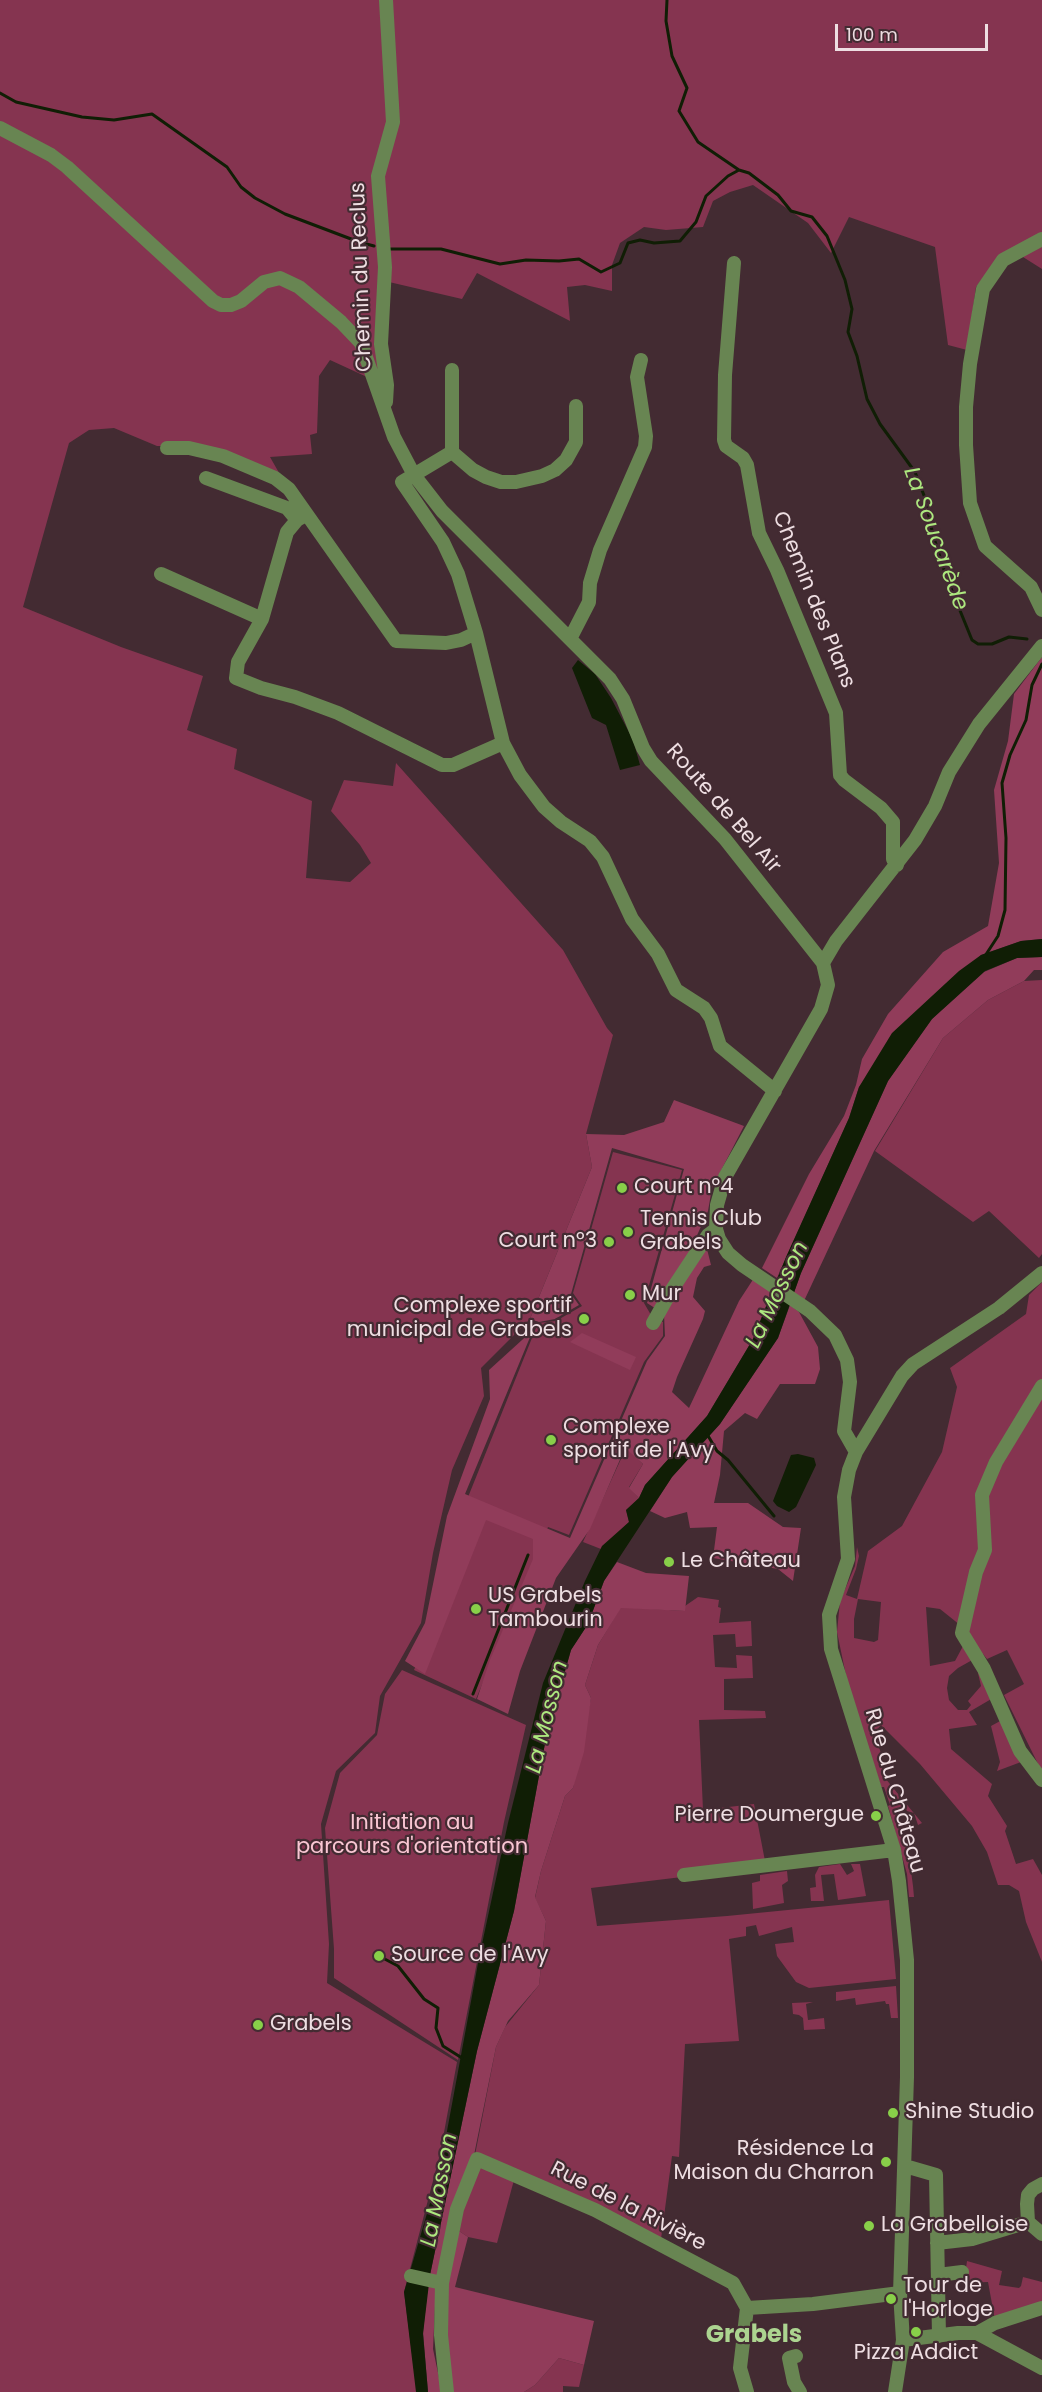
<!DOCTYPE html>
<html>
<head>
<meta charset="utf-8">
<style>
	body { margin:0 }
	#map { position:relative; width:1042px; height:2392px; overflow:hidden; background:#432b32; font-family:Poppins,sans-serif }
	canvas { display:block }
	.scale { position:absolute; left:835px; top:24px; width:153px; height:27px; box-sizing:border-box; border:3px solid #eedee2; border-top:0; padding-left:8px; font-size:18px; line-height:21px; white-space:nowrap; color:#eedee2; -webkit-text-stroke:4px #432b32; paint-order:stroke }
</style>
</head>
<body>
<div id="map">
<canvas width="1042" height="2392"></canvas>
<div class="scale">100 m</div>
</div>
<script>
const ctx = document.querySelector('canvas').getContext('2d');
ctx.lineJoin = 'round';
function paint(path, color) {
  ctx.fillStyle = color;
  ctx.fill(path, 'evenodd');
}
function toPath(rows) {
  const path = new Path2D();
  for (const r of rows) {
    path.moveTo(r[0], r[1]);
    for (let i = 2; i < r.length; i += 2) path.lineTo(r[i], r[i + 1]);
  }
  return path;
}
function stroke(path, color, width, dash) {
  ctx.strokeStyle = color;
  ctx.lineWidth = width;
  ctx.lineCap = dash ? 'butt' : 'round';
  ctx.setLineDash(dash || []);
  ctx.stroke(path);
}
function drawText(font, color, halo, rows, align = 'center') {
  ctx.font = font + ' Poppins,sans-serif';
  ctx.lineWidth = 4.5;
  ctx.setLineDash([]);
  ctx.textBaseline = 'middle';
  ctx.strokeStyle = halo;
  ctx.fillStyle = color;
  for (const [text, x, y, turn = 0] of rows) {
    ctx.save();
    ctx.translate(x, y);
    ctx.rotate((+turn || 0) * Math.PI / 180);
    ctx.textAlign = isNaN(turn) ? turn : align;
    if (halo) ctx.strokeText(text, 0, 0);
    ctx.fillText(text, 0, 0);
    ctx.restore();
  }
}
paint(toPath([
	[0,0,1042,0,1042,269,1023,257,998,259,976,287,967,350,948,345,935,247,849,217,831,253,808,223,753,185,730,192,713,201,703,227,666,230,644,227,620,243,612,265,612,291,585,285,567,287,570,321,477,273,462,299,389,282,386,331,392,379,367,377,330,360,319,376,317,433,310,435,312,454,270,457,282,478,189,446,157,446,114,428,89,430,69,443,23,607,121,647,203,676,187,730,237,749,234,769,312,801,306,878,350,882,371,863,360,845,331,811,344,780,393,786,396,763,563,950,607,1028,613,1035,586,1134,592,1167,530,1319,481,1368,484,1396,452,1470,433,1553,421,1623,380,1696,375,1733,336,1771,321,1824,329,1944,327,1983,457,2062,440,2154,404,2292,417,2392,0,2392],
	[1042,980,1042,1254,1039,1258,989,1211,973,1222,875,1151,943,1038,988,1000,1024,981],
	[613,1152,682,1170,644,1303,651,1315,663,1322,663,1336,644,1362,569,1535,548,1527,476,1699,414,1670,432,1628,458,1522,538,1323,556,1321,582,1306,573,1293],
	[1042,1282,1042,1772,1004,1695,1024,1684,1007,1650,987,1659,983,1654,958,1668,949,1676,947,1688,949,1700,958,1710,967,1710,971,1705,968,1701,981,1686,978,1673,982,1672,993,1698,969,1712,977,1725,949,1729,951,1749,992,1784,988,1796,1007,1826,1005,1831,1016,1864,1033,1859,1042,1875,1042,1962,1026,1922,1019,1891,1009,1885,998,1885,987,1852,972,1826,920,1764,881,1725,874,1733,883,1759,880,1762,885,1778,922,1823,918,1825,914,1813,907,1811,903,1805,901,1807,904,1812,897,1816,909,1856,913,1886,914,1897,909,1897,907,1874,888,1806,890,1805,884,1787,881,1787,848,1685,837,1632,840,1601,855,1566,857,1547,859,1556,856,1569,846,1595,857,1599,868,1551,902,1526,942,1452,957,1387,950,1368,1026,1314,1029,1295],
	[858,1599,881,1602,878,1640,874,1642,854,1638,854,1619],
	[926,1607,940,1609,970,1633,955,1661,930,1666],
	[626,1448,643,1464,629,1487,639,1498,626,1510,629,1522,601,1549,583,1542],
	[698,1597,719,1600,718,1607,721,1608,719,1623,751,1621,752,1646,736,1647,735,1634,713,1635,715,1667,737,1668,736,1655,752,1656,753,1678,724,1679,724,1710,765,1711,766,1718,699,1720,703,1810,754,1804,765,1861,682,1877,591,1888,597,1926,727,1916,889,1900,896,1979,809,1988,796,1982,777,1956,775,1944,794,1942,792,1927,759,1936,756,1925,746,1927,746,1936,729,1939,739,2041,685,2044,679,2157,672,2156,661,2239,475,2155,496,2047,505,2027,539,1985,546,1921,535,1898,541,1871,565,1796,573,1788,591,1698,585,1685,598,1645,621,1607,684,1611,685,1606],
	[402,1670,526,1725,504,1822,458,2060,334,1978,334,1949,325,1828,340,1773,377,1735,385,1694],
	[1002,1720,1021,1762,997,1771,1000,1762,991,1726],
	[840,1864,847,1875,854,1871,851,1864,860,1864,866,1896,838,1900,834,1874,821,1875,824,1901,811,1901,810,1888,816,1887,815,1875,819,1867],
	[787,1871,788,1881,782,1885,784,1903,753,1909,752,1883,760,1881,760,1875],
	[896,1986,898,2018,891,2018,889,2004,886,2004,885,2001,856,2005,855,1998,836,2001,836,1992],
	[813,2002,806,2004,808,2020,824,2018,825,2029,804,2030,803,2018,799,2015,793,2014,792,2003],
	[479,2165,514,2180,497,2243,468,2237,456,2229],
	[967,2261,1002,2271,999,2285,1019,2288,1021,2286,1023,2277,1042,2282,1042,2305,995,2320,988,2282,964,2283],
	[559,2358,584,2365,579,2387,563,2386,563,2392,524,2392,535,2385]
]), '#853450');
paint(toPath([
	[1042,657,1042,939,1021,941,981,955,859,1087,849,1118,777,1278,762,1268,809,1174,844,1116,856,1085,862,1059,888,1014,943,952,988,926,999,863,994,790,1008,741,1014,694],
	[1042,957,1042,970,1034,970,1024,981,988,1000,943,1038,874,1151,804,1301,793,1295,801,1273,888,1081,932,1019,984,972,1017,958],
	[674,1100,744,1126,712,1188,708,1211,694,1242,706,1245,711,1265,704,1267,697,1278,693,1297,705,1311,703,1319,677,1377,672,1392,689,1408,739,1301,754,1278,772,1291,753,1339,707,1416,645,1485,639,1498,629,1488,643,1464,625,1448,590,1529,556,1578,520,1671,508,1714,477,1699,490,1660,533,1559,533,1539,486,1520,425,1674,405,1661,425,1623,447,1516,490,1399,489,1370,533,1330,465,1494,570,1538,647,1361,665,1336,664,1314,647,1303,684,1169,612,1148,571,1294,579,1305,555,1319,539,1322,530,1319,592,1167,586,1134,624,1135,664,1122],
	[790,1305,799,1312,818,1347,820,1369,815,1384,780,1384,757,1419,745,1413,724,1431,720,1475,714,1503,748,1503,783,1527,801,1528,793,1581,778,1569,713,1558,717,1527,690,1528,687,1512,665,1518,650,1511,672,1477,720,1424,778,1338],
	[582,1333,636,1357,630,1370,570,1342],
	[617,1562,646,1573,689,1576,685,1611,621,1608,598,1645,585,1685,591,1698,584,1752,573,1788,565,1796,541,1871,535,1897,546,1921,539,1985,508,2021,496,2047,474,2155,439,2278,430,2275,477,2051,514,1911,546,1738,571,1650,588,1624,604,1581],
	[456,2229,468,2237,455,2287,594,2321,584,2365,559,2358,535,2385,524,2392,452,2392,447,2378,447,2286],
	[428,2285,436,2285,433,2349,442,2392,428,2392,423,2332]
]), '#913c5a');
paint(toPath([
	[578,660,595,674,611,698,633,740,640,765,620,770,606,725,592,718,572,668],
	[1042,939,1042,957,1017,958,985,971,932,1019,888,1081,801,1273,778,1338,720,1424,672,1477,604,1581,588,1624,571,1650,546,1738,514,1911,477,2051,430,2275,423,2334,428,2392,416,2392,404,2292,440,2169,479,1958,508,1823,543,1683,585,1581,602,1546,629,1522,626,1510,639,1498,645,1485,707,1416,753,1339,786,1257,849,1118,859,1087,892,1033,959,971,981,955,1021,941],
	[798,1454,814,1458,816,1465,796,1507,789,1512,777,1506,773,1501,791,1455]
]), '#101e05');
stroke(toPath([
	[667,0,666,21,672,56,687,88,679,111,698,142,739,170],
	[0,93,16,102,82,117,114,120,152,114,227,167,241,187,255,198,285,214,359,242,374,246],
	[388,249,441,249,500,264,526,260,559,261,579,259,601,272,620,263,628,243,640,240,654,243,680,241,696,222,706,196,728,176,739,170,749,173,778,195,791,211,812,217,827,236,845,280,852,309,848,332,857,356,867,399,880,424,915,472,925,498,933,535,946,576,972,640,978,644,992,644,1009,637,1027,639],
	[985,956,998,936,1005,910,1006,838,1002,783,1010,755,1026,720,1032,685,1042,664],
	[707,1434,717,1451,728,1460,774,1516],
	[473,1694,528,1555],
	[379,1956,398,1966,424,1999,438,2008,436,2028,443,2046,462,2058]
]), '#101e05', 3);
stroke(toPath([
	[386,0,393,122,378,176,385,267,381,344,387,385,386,402],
	[0,128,51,155,67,167,213,301,221,305,231,305,241,301,264,282,280,278,299,287,341,322,361,343,394,437,414,475,442,511,610,679,623,699,643,748,651,761,725,839,823,963,828,985,821,1009,725,1177,717,1205,716,1229,719,1239,728,1253,742,1265,810,1311,835,1335,847,1360,850,1382,844,1431,856,1452],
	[1042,239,1003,260,983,289,970,364,966,407,966,445,970,503,985,546,1031,587,1042,610],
	[734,263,725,375,724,440,726,446,743,458,747,465,759,533,777,570,836,713,840,775,844,780,881,808,893,822,893,859,897,865],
	[576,406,576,442,566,460,555,470,542,476,516,482,501,482,486,477,473,470,452,452,402,482,443,542,458,574,476,633,503,743,520,775,544,807,561,822,590,841,603,857,632,919,658,954,676,990,704,1008,711,1018,720,1046,775,1091],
	[167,448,189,448,223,456,275,478,289,489,396,641,446,643,461,640,476,633],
	[452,452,452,370],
	[206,478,287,508,297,520],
	[306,515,297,520,287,532,262,619,238,662,236,678,261,688,295,697,338,713,442,765,453,765,503,743],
	[161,574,262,619],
	[571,637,589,602,590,583,600,550,645,447,646,436,637,377,641,360],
	[823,963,836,941,915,840,935,806,949,772,979,724,1042,646],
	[653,1323,671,1291,708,1235,716,1229],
	[1042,1386,996,1462,982,1495,985,1550,976,1572,962,1633,984,1669,1020,1751,1042,1780],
	[684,1875,894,1850],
	[905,2166,936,2175,939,2336],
	[1042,2184,1033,2189,1028,2195,1027,2204,1028,2222,1042,2234],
	[937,2243,972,2239,1028,2222],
	[938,2275,962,2272],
	[411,2276,442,2283],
	[747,2308,813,2304,900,2293],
	[977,2333,995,2323,1042,2308],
	[903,2340,958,2333,977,2333,1042,2368],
	[796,2356,789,2358,794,2382,800,2392],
	[447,2392,441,2335,442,2283,457,2209,477,2159,595,2210,733,2283,747,2308],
	[747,2392,740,2368,747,2308],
	[895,2392,903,2340,900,2293,907,2077,907,1960,899,1881,894,1850,831,1649,829,1615,848,1559,844,1497,849,1470,856,1452,902,1376,913,1364,999,1308,1042,1273]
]), '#688552', 14);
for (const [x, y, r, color] of [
	[622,1188,6,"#88cf49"],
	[628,1232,6,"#88cf49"],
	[609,1242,6,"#88cf49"],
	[630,1295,6,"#88cf49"],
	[584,1319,6,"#88cf49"],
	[551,1440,6,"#88cf49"],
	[669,1562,6,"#88cf49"],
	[476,1609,6,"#88cf49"],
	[876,1816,6,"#88cf49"],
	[379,1956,6,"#88cf49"],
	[258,2025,6,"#88cf49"],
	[893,2113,6,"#88cf49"],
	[886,2162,6,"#88cf49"],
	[869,2226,6,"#88cf49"],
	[891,2299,6,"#88cf49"],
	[916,2332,6,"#88cf49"]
]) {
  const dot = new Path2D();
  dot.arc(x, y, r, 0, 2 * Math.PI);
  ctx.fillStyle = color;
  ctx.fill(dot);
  stroke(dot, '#432b32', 2);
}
drawText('21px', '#eedee2', '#432b32', [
	["Chemin du Reclus",362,277,-92],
	["Chemin des Plans",813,600,68],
	["Route de Bel Air",723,809,49],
	["Rue du Château",894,1791,74],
	["Rue de la Rivière",628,2207,27]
]);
drawText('21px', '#eedee2', '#432b32', [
	["Court n°4",634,1188],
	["Tennis Club",640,1220],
	["Grabels",640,1244],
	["Court n°3",597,1242,"right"],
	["Mur",642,1295],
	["Complexe sportif",572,1307,"right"],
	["municipal de Grabels",572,1331,"right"],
	["Complexe",563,1428],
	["sportif de l'Avy",563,1452],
	["Le Château",681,1562],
	["US Grabels",488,1597],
	["Tambourin",488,1621],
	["Pierre Doumergue",864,1816,"right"],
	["Source de l'Avy",391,1956],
	["Grabels",270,2025],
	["Shine Studio",905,2113],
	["Résidence La",874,2150,"right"],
	["Maison du Charron",874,2174,"right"],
	["La Grabelloise",881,2226],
	["Tour de",903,2287],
	["l'Horloge",903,2311],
	["Pizza Addict",916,2354,"center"]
], 'left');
drawText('21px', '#f9c6d3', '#432b32', [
	["Initiation au",412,1824],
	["parcours d'orientation",412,1848]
]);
drawText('italic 22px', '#ade87f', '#432b32', [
	["La Soucarède",935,539,70],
	["La Mosson",778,1295,-64],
	["La Mosson",548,1717,-76],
	["La Mosson",440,2190,-79]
]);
drawText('bold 24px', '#acd490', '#432b32', [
	["Grabels",754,2336]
]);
</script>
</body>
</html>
